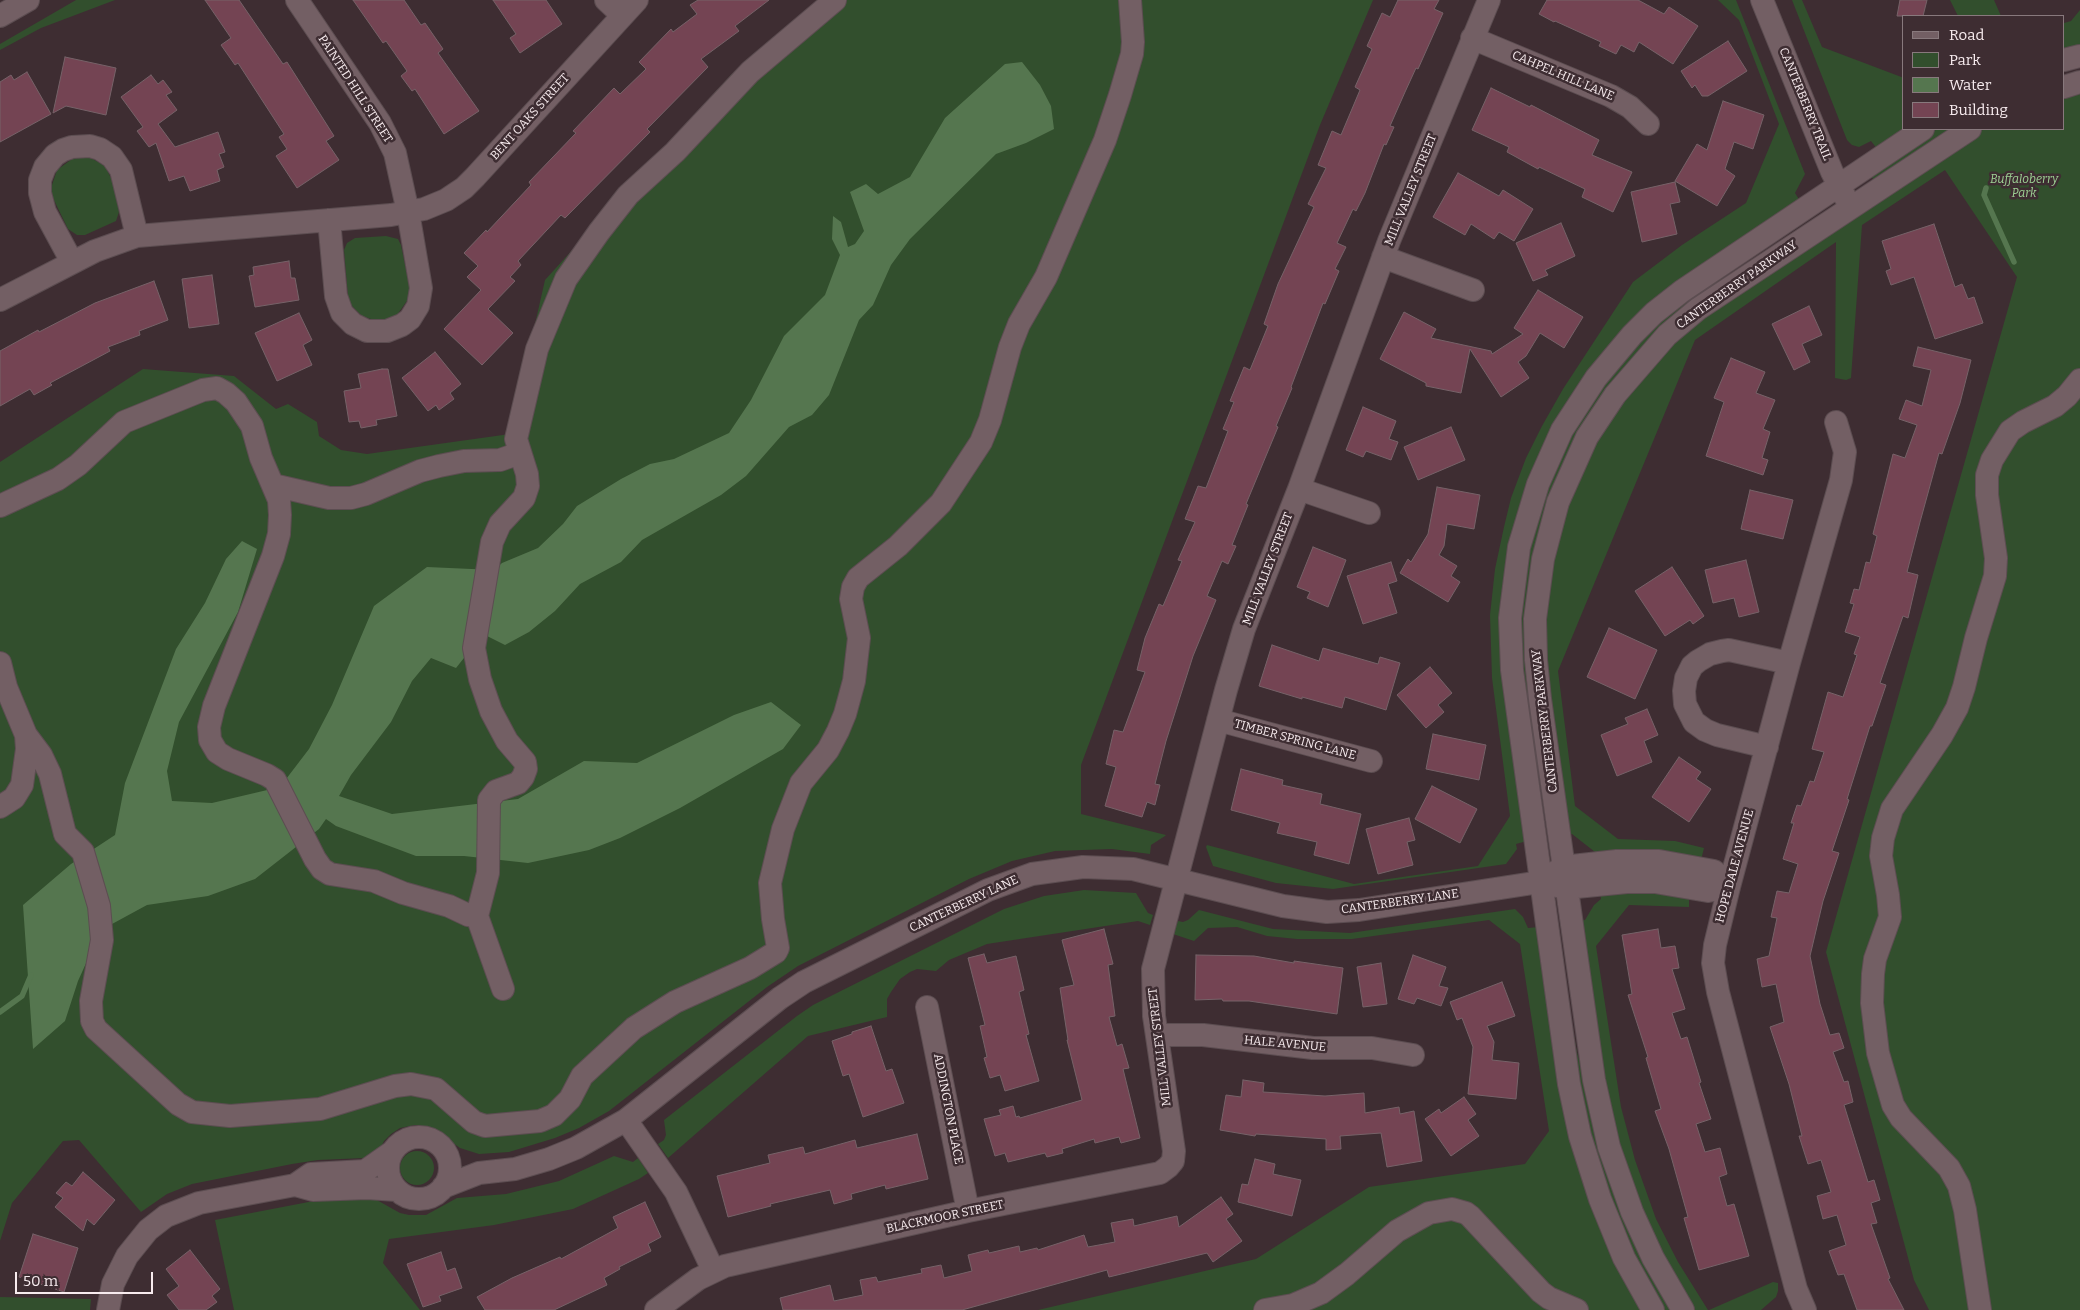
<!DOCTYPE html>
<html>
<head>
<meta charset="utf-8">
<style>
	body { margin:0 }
	#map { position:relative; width:2080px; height:1310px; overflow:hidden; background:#3e2d32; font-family:Bitter,serif }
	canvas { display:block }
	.legend { position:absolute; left:1902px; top:15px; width:162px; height:115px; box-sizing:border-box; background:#3e2d32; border:1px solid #88797d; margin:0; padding:6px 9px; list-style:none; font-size:15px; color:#f7ebee }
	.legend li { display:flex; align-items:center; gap:10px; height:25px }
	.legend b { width:25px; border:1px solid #88797d }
	.scale { position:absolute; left:15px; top:1272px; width:138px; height:22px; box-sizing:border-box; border:2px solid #f7ebee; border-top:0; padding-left:6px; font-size:15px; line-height:18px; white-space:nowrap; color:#f7ebee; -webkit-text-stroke:4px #3e2d32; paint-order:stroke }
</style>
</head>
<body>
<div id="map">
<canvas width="2080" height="1310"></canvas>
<ul class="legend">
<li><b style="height:6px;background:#735f64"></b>Road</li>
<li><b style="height:14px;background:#324f2d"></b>Park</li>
<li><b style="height:14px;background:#55764f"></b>Water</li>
<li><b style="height:14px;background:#744453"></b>Building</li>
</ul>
<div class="scale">50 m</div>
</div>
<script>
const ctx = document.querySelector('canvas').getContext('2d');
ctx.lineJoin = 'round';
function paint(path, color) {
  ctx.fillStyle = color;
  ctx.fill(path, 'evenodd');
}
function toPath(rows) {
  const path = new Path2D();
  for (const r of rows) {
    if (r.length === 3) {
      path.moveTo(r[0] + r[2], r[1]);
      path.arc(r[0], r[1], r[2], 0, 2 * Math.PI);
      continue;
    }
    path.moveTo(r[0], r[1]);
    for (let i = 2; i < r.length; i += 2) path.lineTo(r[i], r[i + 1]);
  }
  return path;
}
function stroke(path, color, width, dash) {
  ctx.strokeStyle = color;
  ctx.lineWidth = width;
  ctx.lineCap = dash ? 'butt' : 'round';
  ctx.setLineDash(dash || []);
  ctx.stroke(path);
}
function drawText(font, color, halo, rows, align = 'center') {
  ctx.font = font + ' Bitter,serif';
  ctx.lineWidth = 5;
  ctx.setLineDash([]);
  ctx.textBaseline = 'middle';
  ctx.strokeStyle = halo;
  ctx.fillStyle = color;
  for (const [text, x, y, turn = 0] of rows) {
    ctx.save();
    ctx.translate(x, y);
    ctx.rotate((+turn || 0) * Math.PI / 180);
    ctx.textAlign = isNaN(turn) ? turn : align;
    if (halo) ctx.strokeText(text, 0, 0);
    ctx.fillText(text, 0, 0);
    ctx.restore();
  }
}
paint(toPath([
	[76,0,115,0,41,28,0,50,0,44],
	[821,0,1373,0,1320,125,1081,765,1081,814,1166,835,1165,836,1151,845,1150,854,1112,849,1055,851,1012,861,969,879,798,966,767,987,609,1111,579,1128,555,1138,509,1152,479,1154,460,1148,432,1128,415,1125,400,1128,391,1134,384,1141,379,1151,365,1158,318,1160,292,1164,192,1184,167,1194,141,1212,79,1140,63,1141,12,1203,0,1241,0,462,143,369,234,376,276,409,288,404,317,422,319,436,341,450,367,454,510,434,545,280,731,75],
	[1718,0,1736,0,1805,174,1795,193,1800,201,1652,307,1517,523,1527,841,1516,844,1517,849,1506,864,1333,889,1276,883,1213,866,1206,847,1207,845,1354,884,1478,866,1510,816,1492,678,1490,615,1495,569,1504,527,1511,498,1526,458,1542,426,1563,389,1633,282,1682,245,1746,203,1779,124,1739,20],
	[1792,0,1802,0,1822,47,1904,78,1904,129,1878,150,1871,141,1859,147,1852,145,1847,140],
	[1950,0,1994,0,2001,16,1958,16],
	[2080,10,2080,49,2064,54,2064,23,2071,21],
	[2080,91,2080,1310,1929,1310,1914,1280,1826,952,2017,277,1945,170,1862,225,1851,378,1846,380,1835,378,1836,242,1695,340,1558,671,1575,806,1618,839,1675,841,1704,848,1701,860,1596,855,1595,852,1572,834,1567,833,1543,652,1547,574,1575,478,1617,403,1686,329,1978,132,1985,129,2064,129,2064,95],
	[1937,129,1957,129,1876,180,1873,179,1871,176,1880,166],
	[81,157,91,158,105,166,113,182,119,212,116,221,85,235,77,235,68,229,53,198,51,188,57,170,72,159],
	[386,236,398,239,401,245,410,289,409,298,397,315,384,320,377,321,362,316,350,304,348,296,344,250,347,243,355,238],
	[1741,263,1691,303,1592,416,1529,655,1538,755,1521,674,1521,577,1555,462,1602,381,1668,311],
	[1628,889,1689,896,1689,907,1629,905,1596,946,1621,1107,1635,1160,1656,1219,1678,1262,1708,1310,1691,1310,1650,1234,1609,1114,1578,921,1585,920,1594,905,1601,899,1600,893],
	[1084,890,1136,893,1148,913,1153,915,1150,925,1138,921,987,944,949,960,936,971,917,969,910,972,900,979,891,992,887,999,887,1017,808,1036,668,1158,658,1144,664,1140,666,1135,664,1120,797,1016,813,1005,1004,909,1044,896],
	[1515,909,1523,917,1528,928,1539,927,1556,1046,1644,1310,1038,1310,1256,1259,1369,1187,1525,1164,1549,1131,1520,944,1489,920,1352,939,1297,939,1267,936,1237,927,1208,928,1194,941,1173,934,1178,921,1183,922,1188,920,1199,910,1273,929,1350,933],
	[1551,912,1577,1052,1589,1097,1674,1310,1662,1310,1643,1277,1590,1144],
	[417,1168,17],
	[614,1156,633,1162,638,1158,648,1173,639,1179,573,1209,494,1225,389,1239,383,1263,420,1310,234,1310,215,1220,319,1200,375,1199,400,1213,409,1215,426,1215,457,1198,506,1194,559,1181],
	[1773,1282,1778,1283,1778,1291,1776,1297,1761,1310,1709,1310],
	[0,1297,91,1299,90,1310,0,1310]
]), '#324f2d');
paint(toPath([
	[1022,62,1040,85,1051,106,1054,129,1026,143,996,154,910,239,891,265,873,305,859,320,829,395,812,415,789,427,746,476,721,495,642,540,621,562,580,584,555,611,529,632,505,645,483,634,456,668,431,658,412,681,391,722,351,775,339,796,392,814,518,799,584,761,637,763,734,715,771,702,801,725,783,749,680,808,620,838,589,850,528,863,464,856,416,856,336,826,326,819,319,829,255,879,208,896,147,905,101,930,78,981,65,1021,33,1049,23,905,71,864,115,835,125,783,176,649,205,603,226,559,242,541,257,549,238,612,179,722,167,771,172,801,212,803,280,787,309,749,332,705,374,606,427,567,494,570,502,563,538,548,563,524,577,506,621,479,650,464,674,459,729,433,751,400,784,336,825,295,840,255,832,239,833,216,841,222,848,247,855,244,864,231,850,192,866,184,878,194,910,177,945,118,1005,64]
]), '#55764f');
stroke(toPath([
	[1986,188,1984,195,2014,262],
	[0,1012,22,996,31,975]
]), '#55764f', 5.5);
const building = toPath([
	[205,0,239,0,283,64,287,62,334,136,326,141,339,160,297,188,276,156,287,149,279,137,284,134,238,63,235,65,221,45,231,38,205,0],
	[353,0,404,0,421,25,425,23,443,49,438,53,479,111,444,134,415,89,412,91,401,76,407,71,386,41,383,43,353,0],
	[493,0,546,0,562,24,520,53,510,38,516,34,493,0],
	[698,0,769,0,735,26,739,31,701,59,708,67,647,129,650,132,565,218,561,215,518,261,521,265,510,277,515,281,488,309,513,333,482,365,444,329,481,290,467,277,478,266,464,253,486,230,487,232,531,185,529,182,576,133,573,131,614,88,620,94,646,69,639,62,671,29,673,32,697,14,690,5,698,0],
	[1398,0,1439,0,1434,9,1443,13,1418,69,1416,68,1405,92,1390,126,1394,127,1386,145,1384,144,1365,193,1356,211,1353,209,1337,243,1346,247,1335,269,1339,271,1325,304,1323,303,1291,387,1292,388,1276,426,1278,427,1246,504,1248,505,1232,545,1236,546,1228,564,1222,561,1207,596,1216,600,1193,656,1166,741,1155,784,1160,785,1155,805,1147,802,1142,817,1105,806,1116,767,1106,764,1114,730,1123,732,1145,672,1137,670,1145,638,1159,604,1163,606,1182,561,1178,560,1195,522,1185,519,1198,486,1206,488,1228,431,1223,429,1234,402,1230,401,1244,367,1250,370,1268,326,1264,324,1278,284,1314,207,1308,204,1326,168,1318,165,1332,131,1341,135,1360,90,1355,87,1372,49,1367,46,1382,13,1390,17,1398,0],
	[1547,0,1638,0,1664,14,1669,7,1698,26,1673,64,1639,42,1634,52,1621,45,1616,54,1599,46,1601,42,1555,21,1554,22,1539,14,1547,0],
	[1900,0,1927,0,1923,16,1897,16,1900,0],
	[1728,41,1747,71,1708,96,1702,96,1695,85,1692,88,1681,71,1728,41],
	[65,57,116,68,106,115,66,106,53,113,65,57],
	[27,72,51,114,0,142,0,82,11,75,14,80,27,72],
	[151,75,158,84,163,80,172,92,166,95,177,110,158,124,175,147,218,132,225,152,219,154,224,167,217,170,220,181,190,191,184,176,169,181,156,143,149,147,137,131,143,127,121,97,151,75],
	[1491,88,1530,107,1531,105,1599,140,1592,155,1632,172,1613,212,1582,197,1585,189,1539,167,1538,169,1507,152,1509,147,1472,130,1491,88],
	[1723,101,1764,115,1753,149,1734,142,1725,169,1735,176,1717,206,1675,181,1697,144,1707,150,1723,101],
	[1458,173,1499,196,1503,190,1533,209,1514,241,1499,232,1494,239,1471,224,1465,235,1433,217,1458,173],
	[1675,182,1680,202,1670,204,1677,234,1642,242,1631,192,1675,182],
	[1561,223,1575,256,1545,270,1548,275,1533,281,1516,243,1561,223],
	[1934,224,1955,287,1962,284,1968,299,1974,297,1983,323,1935,339,1914,277,1891,285,1886,271,1891,269,1882,241,1934,224],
	[289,261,291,278,295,278,299,300,255,307,249,276,254,275,253,267,289,261],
	[212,275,219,324,189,328,182,279,212,275],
	[154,281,168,320,139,331,140,335,108,347,110,351,50,383,52,385,34,395,30,389,0,406,0,351,38,330,39,332,95,303,154,281],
	[1538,290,1583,317,1564,348,1540,333,1526,356,1518,362,1529,378,1501,397,1470,349,1461,393,1426,386,1426,383,1380,359,1404,312,1436,329,1431,338,1491,351,1492,354,1523,334,1514,328,1538,290],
	[1809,306,1822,335,1802,344,1810,362,1794,370,1772,324,1809,306],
	[299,313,312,340,303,345,312,365,277,381,255,333,299,313],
	[1918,347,1971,360,1960,403,1942,454,1939,453,1920,522,1907,572,1918,575,1908,618,1903,616,1880,683,1886,685,1872,726,1870,726,1847,799,1849,800,1832,851,1839,853,1823,901,1810,956,1820,1004,1830,1035,1839,1033,1844,1048,1833,1052,1844,1082,1848,1081,1853,1102,1844,1105,1868,1182,1874,1180,1880,1200,1871,1203,1877,1223,1871,1224,1890,1278,1888,1279,1904,1310,1857,1310,1844,1274,1838,1275,1829,1251,1846,1245,1837,1215,1823,1219,1817,1196,1831,1192,1821,1160,1808,1164,1799,1136,1802,1136,1789,1084,1770,1027,1784,1022,1776,984,1762,987,1757,959,1769,956,1777,918,1771,917,1777,891,1789,893,1798,864,1783,859,1794,823,1791,823,1797,805,1801,806,1810,781,1814,782,1824,752,1812,749,1828,692,1843,697,1857,655,1854,654,1860,637,1845,632,1854,604,1850,603,1854,589,1859,590,1866,562,1870,563,1877,536,1873,534,1893,454,1905,458,1917,425,1899,419,1906,400,1922,406,1931,370,1913,366,1918,347],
	[435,352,461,384,450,393,454,399,439,410,436,405,428,411,402,378,435,352],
	[1731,358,1765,372,1756,393,1775,400,1763,429,1770,432,1762,458,1768,460,1763,475,1706,456,1724,402,1714,398,1731,358],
	[382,369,388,369,397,416,376,420,377,425,361,428,359,421,349,422,344,391,361,388,358,374,382,369],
	[1363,407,1396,421,1389,439,1398,442,1391,460,1366,451,1363,457,1346,450,1363,407],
	[1451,427,1465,460,1418,480,1404,447,1451,427],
	[1437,487,1480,495,1474,529,1447,524,1444,546,1439,555,1457,566,1451,576,1460,582,1448,602,1400,573,1408,559,1411,562,1428,534,1437,487],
	[1750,490,1793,500,1783,539,1741,529,1750,490],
	[1313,547,1346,560,1328,607,1307,598,1310,592,1297,587,1313,547],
	[1746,560,1759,612,1739,617,1734,598,1713,603,1705,570,1746,560],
	[1391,562,1397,581,1388,584,1397,613,1363,624,1347,576,1391,562],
	[1672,567,1704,616,1693,624,1690,620,1665,636,1635,591,1672,567],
	[1609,628,1657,650,1635,699,1587,677,1609,628],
	[1272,645,1319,661,1323,648,1378,664,1380,657,1400,663,1386,710,1345,697,1342,708,1302,697,1302,699,1259,686,1272,645],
	[1430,667,1452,693,1438,705,1444,712,1426,728,1397,695,1430,667],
	[1647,709,1658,735,1644,741,1652,762,1617,776,1601,735,1628,724,1625,718,1647,709],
	[1433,734,1486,745,1479,780,1426,769,1433,734],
	[1679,757,1701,772,1696,779,1711,789,1689,822,1652,797,1679,757],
	[1241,769,1283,780,1282,785,1322,794,1320,804,1361,814,1349,864,1314,855,1317,842,1277,833,1280,823,1231,810,1241,769],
	[1432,786,1477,809,1460,843,1415,819,1432,786],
	[1409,818,1415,840,1407,842,1413,865,1378,874,1366,829,1409,818],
	[1104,929,1113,964,1108,965,1115,1016,1109,1017,1117,1046,1122,1044,1129,1068,1123,1069,1140,1138,1121,1143,1119,1137,1095,1143,1094,1139,1062,1149,1063,1153,1047,1157,1045,1153,1008,1162,1005,1153,995,1156,984,1119,1001,1115,999,1110,1013,1106,1016,1117,1019,1116,1020,1118,1082,1100,1067,1040,1068,1040,1060,988,1074,985,1062,940,1104,929],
	[1658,929,1661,948,1675,946,1679,968,1672,969,1685,1009,1672,1013,1681,1039,1687,1037,1701,1082,1699,1083,1711,1119,1696,1124,1705,1152,1720,1148,1727,1174,1719,1177,1727,1206,1734,1204,1749,1256,1699,1270,1684,1218,1688,1217,1669,1149,1655,1111,1661,1109,1646,1058,1648,1057,1628,995,1632,994,1622,935,1658,929],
	[984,954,987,963,1016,956,1024,990,1019,992,1029,1034,1026,1035,1039,1081,1005,1091,1000,1075,990,1078,984,1058,987,1057,980,1026,985,1025,968,958,984,954],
	[1196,955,1254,956,1294,963,1294,961,1343,968,1337,1014,1249,1001,1223,1001,1222,999,1195,1000,1196,955],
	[1413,955,1446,967,1439,986,1448,988,1441,1006,1417,998,1414,1004,1398,999,1413,955],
	[1381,963,1387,1004,1363,1007,1357,967,1381,963],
	[1502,982,1515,1016,1487,1026,1494,1042,1492,1060,1519,1063,1516,1099,1468,1094,1473,1047,1462,1018,1457,1020,1450,1002,1502,982],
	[871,1026,886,1071,892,1069,904,1103,863,1117,849,1074,843,1076,832,1041,852,1034,852,1032,871,1026],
	[1243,1080,1264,1083,1263,1092,1325,1096,1364,1093,1365,1113,1399,1107,1400,1114,1414,1111,1422,1161,1387,1167,1381,1133,1340,1136,1341,1149,1326,1150,1326,1139,1256,1134,1255,1136,1220,1130,1226,1095,1241,1097,1243,1080],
	[1464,1097,1476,1114,1468,1120,1479,1136,1451,1156,1425,1119,1439,1109,1441,1113,1464,1097],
	[917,1134,928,1179,886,1189,885,1185,851,1194,852,1199,834,1204,830,1190,770,1204,771,1206,728,1217,717,1176,770,1163,768,1155,803,1147,805,1154,855,1140,857,1148,917,1134],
	[1255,1159,1275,1164,1273,1174,1301,1180,1292,1216,1238,1202,1242,1184,1248,1185,1255,1159],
	[83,1172,115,1200,94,1225,87,1219,83,1231,55,1207,63,1198,56,1193,66,1182,72,1186,83,1172],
	[1221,1197,1233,1214,1226,1219,1242,1241,1213,1262,1207,1253,1109,1277,1107,1270,962,1310,783,1310,780,1298,830,1285,834,1301,863,1295,860,1280,876,1277,878,1282,922,1273,921,1269,941,1265,944,1278,972,1271,968,1255,988,1250,989,1253,1019,1246,1020,1252,1037,1248,1038,1250,1084,1235,1088,1247,1115,1242,1111,1223,1133,1219,1134,1226,1177,1216,1179,1227,1221,1197],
	[645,1202,661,1237,648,1244,651,1251,619,1267,620,1269,604,1278,607,1285,554,1310,485,1310,477,1297,512,1278,560,1257,561,1259,618,1228,613,1217,645,1202],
	[33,1234,78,1248,64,1292,19,1277,33,1234],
	[190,1250,220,1289,212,1296,217,1302,206,1310,179,1310,167,1295,179,1286,166,1269,190,1250],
	[441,1252,447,1271,455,1268,462,1288,439,1296,441,1301,423,1307,407,1264,441,1252]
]);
paint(building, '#744453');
stroke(building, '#766268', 1);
const minor = toPath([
	[297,0,380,123,395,153,408,212,421,288,418,306,410,319,402,325,387,331,367,331,353,324,342,313,336,296,329,220],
	[606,0,622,15],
	[1762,0,1832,172,1845,197],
	[0,16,28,0],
	[1472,38,1611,96,1630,107,1648,124],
	[2064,60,2080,56],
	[2064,87,2080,82],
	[1383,257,1473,290],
	[72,262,45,212,40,193,40,180,45,167,55,155,63,150,72,147,90,146,100,149,112,157,121,170,137,236],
	[0,300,95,251,137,236,391,215,424,209,446,200,464,188,475,177,637,0],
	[273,485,329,498,351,498,366,494,420,471,439,466,464,461,500,460,520,453],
	[1299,489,1369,513],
	[0,506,58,479,78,465,124,422,203,390,217,388,226,393,236,402,252,426,261,458,279,500,280,515,279,534,273,556,214,706,209,727,210,740,217,752,228,759,267,775,275,780,315,859,322,869,330,874,374,881,403,893,449,906,468,915,477,916],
	[0,663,6,687,26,735,27,749,22,785,14,798,0,807],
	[1218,720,1371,761],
	[26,735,41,755,50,774,65,834,83,852,99,906,102,940,91,1001,92,1021,96,1029,178,1104,192,1112,230,1116,320,1109,395,1086,411,1084,436,1089,474,1122,485,1126,540,1121,554,1115,570,1099,582,1076,634,1028,675,1002,750,968,776,952,778,948,773,919,770,883,783,829,801,783,828,750,838,731,845,714,854,681,859,638,851,599,853,587,858,578,898,546,941,503,981,442,990,420,1010,347,1019,324,1046,277,1105,140,1120,95,1132,54,1133,42,1130,0],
	[1767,747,1717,735,1705,730,1694,722,1685,704,1684,691,1686,678,1692,666,1698,661,1710,654,1722,651,1729,650,1789,663],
	[1551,875,1563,867,1617,861,1659,861,1714,871,1729,887],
	[503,989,477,916,488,873,489,800,496,791,518,783,523,777,526,769,525,762,507,741,491,711,480,679,474,648,492,542,500,524,524,498,528,486,527,474,516,439,537,349,566,279,599,232,628,195,675,152,750,72,835,0],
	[927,1007,968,1211],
	[1157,1035,1203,1035,1313,1048,1372,1048,1413,1055],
	[626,1120,676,1192,713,1270],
	[419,1168,31],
	[295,1185,313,1190,367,1188,397,1190],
	[443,1187,479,1173,515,1169,549,1159,576,1148,626,1120,780,998,804,982,988,890,1032,874,1083,867,1133,869,1283,906,1327,912,1359,910,1540,882,1566,888,1627,882,1655,882,1708,891,1729,887],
	[108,1310,113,1284,127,1256,148,1230,166,1216,199,1203,295,1185,311,1174,365,1171,392,1152],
	[656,1310,698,1279,725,1266,968,1211,1160,1173,1168,1167,1173,1161,1174,1151,1154,1016,1153,969,1226,690,1244,629,1299,489,1389,241,1489,0],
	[1265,1310,1293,1305,1321,1293,1347,1274,1397,1231,1429,1213,1452,1209,1466,1213,1470,1216,1541,1292,1549,1298,1577,1310],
	[1653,1310,1624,1258,1600,1199,1580,1136,1569,1084,1512,670,1510,618,1519,547,1538,484,1562,430,1596,378,1632,335,1654,313,1682,291,1923,129],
	[1683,1310,1653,1258,1632,1212,1609,1147,1594,1080,1540,699,1536,660,1535,619,1543,559,1558,502,1587,437,1615,395,1667,335,1698,309,1970,129],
	[1805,1310,1796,1289,1718,992,1713,963,1715,945,1729,887,1789,663,1841,480,1845,452,1836,422],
	[1980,1310,1965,1210,1959,1186,1949,1168,1901,1118,1893,1105,1878,1053,1872,1003,1873,974,1875,959,1890,917,1888,895,1881,856,1883,838,1892,809,1942,735,1957,708,1964,687,1976,638,1995,576,1996,558,1987,495,1987,475,1992,460,2010,431,2023,422,2055,406,2067,396,2080,380]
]);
stroke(minor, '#5c4d51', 24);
stroke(minor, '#735f64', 22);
drawText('12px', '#f7ebee', '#3e2d32', [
	["CAHPEL HILL LANE",1563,76,23],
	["PAINTED HILL STREET",355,89,57],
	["CANTERBERRY TRAIL",1805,104,68],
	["BENT OAKS STREET",530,117,-48],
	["MILL VALLEY STREET",1411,190,-68],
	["CANTERBERRY PARKWAY",1737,285,-35],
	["MILL VALLEY STREET",1268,569,-69],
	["CANTERBERRY PARKWAY",1545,721,-97],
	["TIMBER SPRING LANE",1295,740,15],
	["HOPE DALE AVENUE",1735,866,-75],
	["CANTERBERRY LANE",1400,902,-8],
	["CANTERBERRY LANE",964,904,-25],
	["HALE AVENUE",1285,1044,5],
	["MILL VALLEY STREET",1160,1047,-97],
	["ADDINGTON PLACE",948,1109,79],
	["BLACKMOOR STREET",945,1217,-12]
]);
drawText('italic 12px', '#9ed295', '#3e2d32', [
	["Buffaloberry",2024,180],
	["Park",2024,194]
]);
</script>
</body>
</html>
